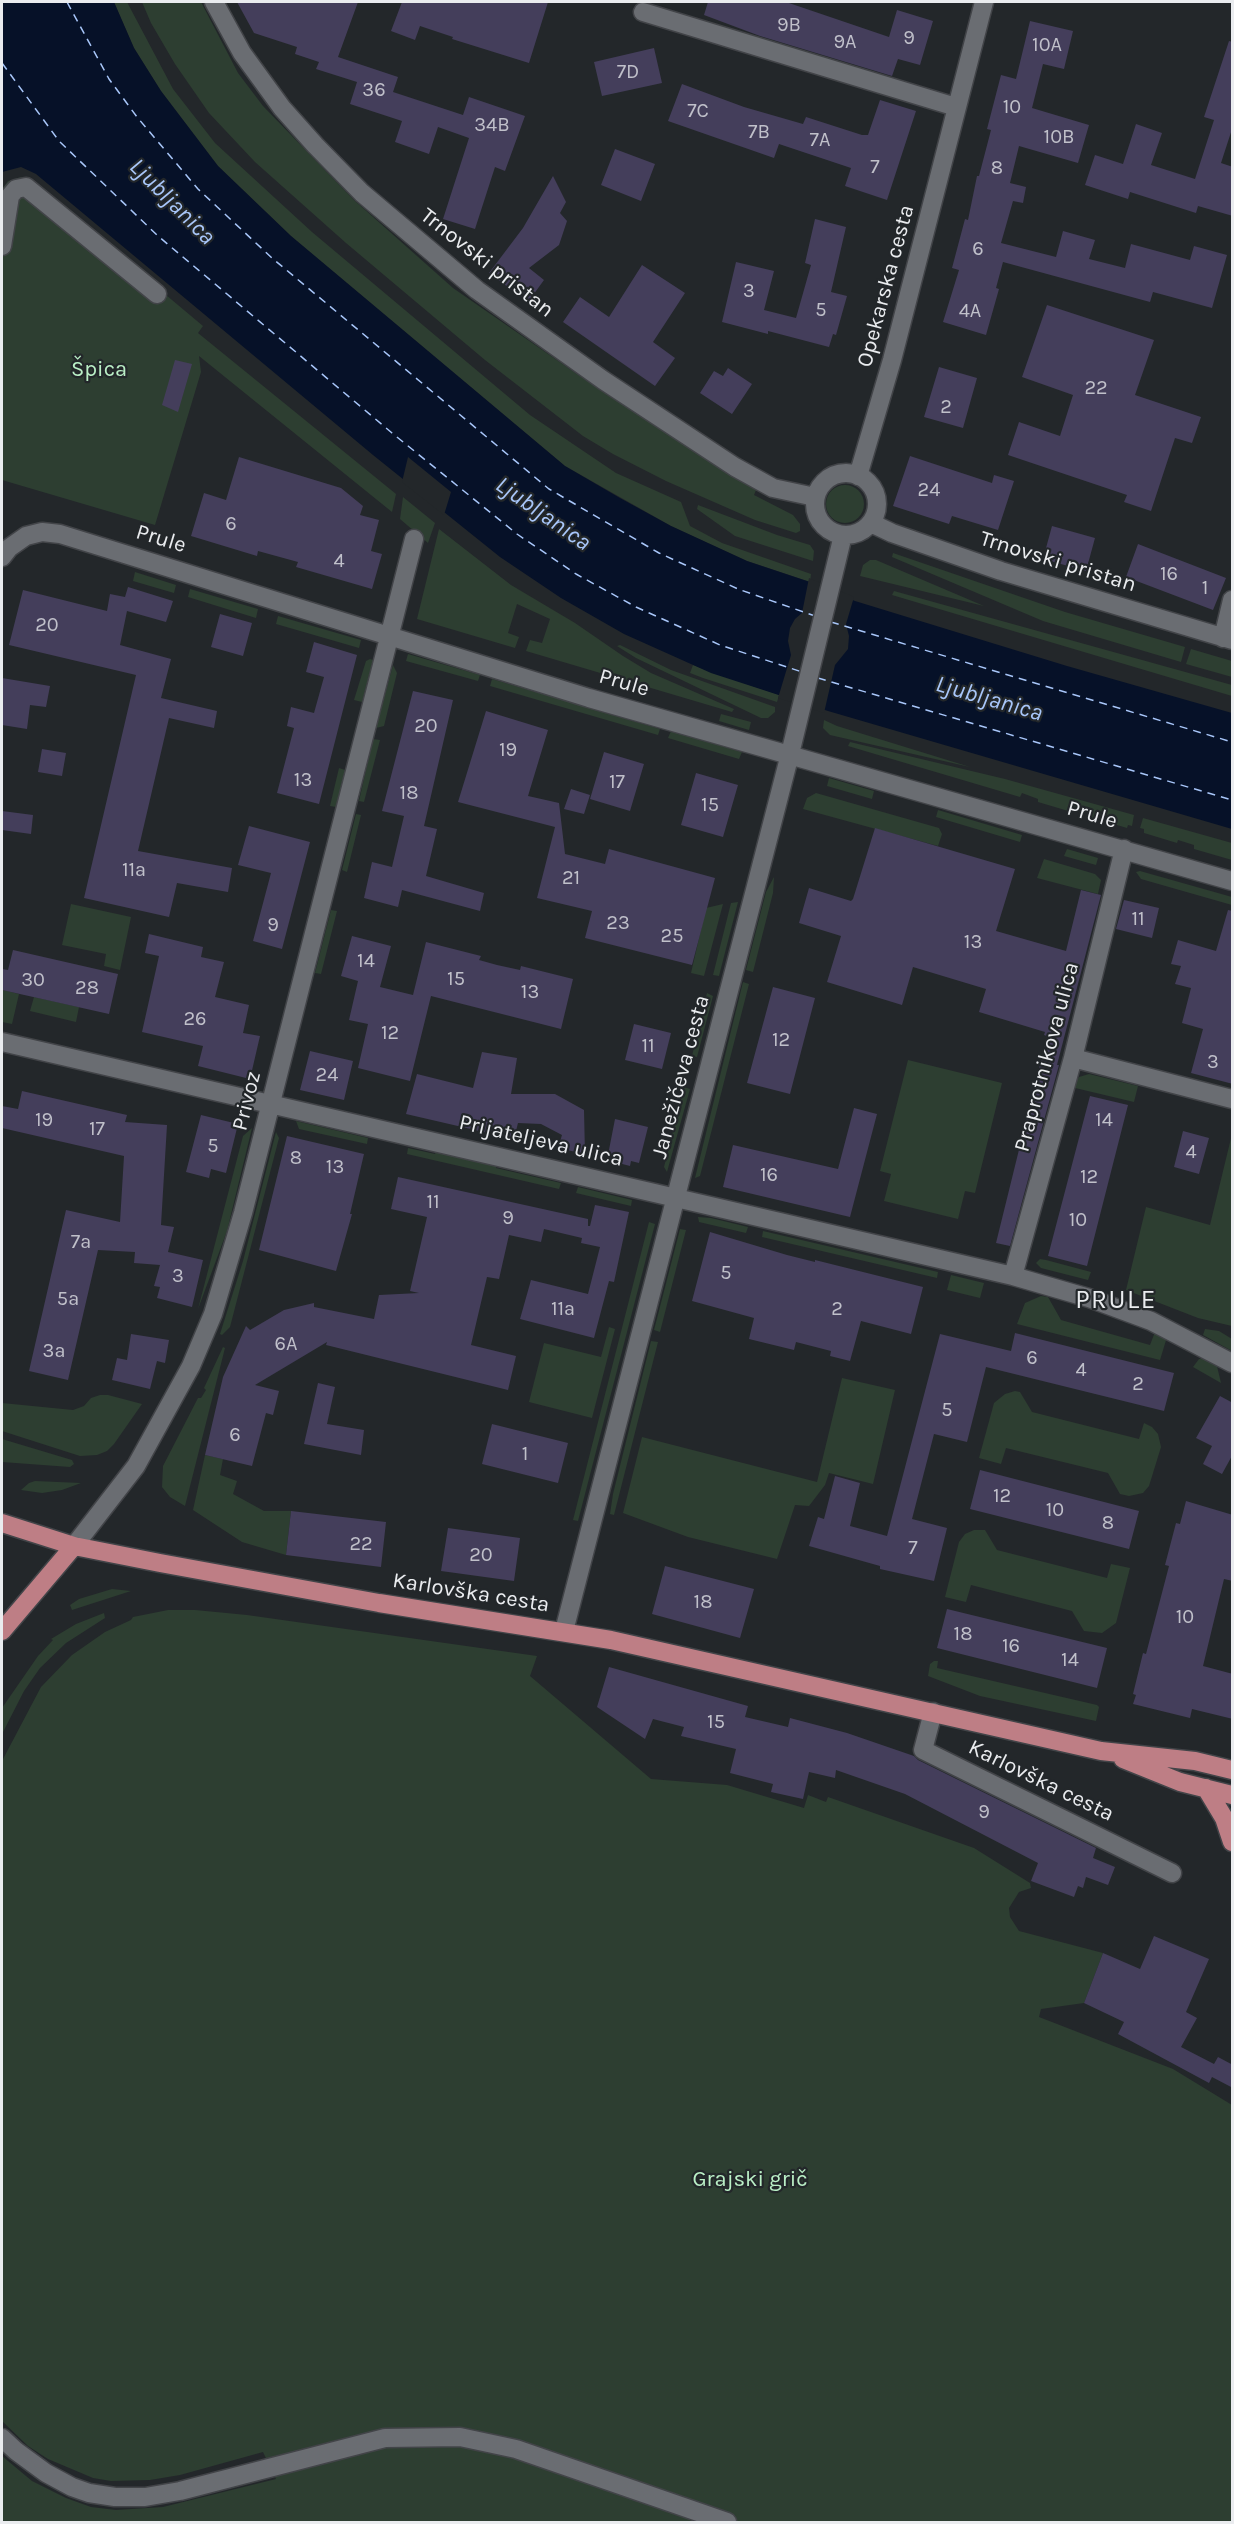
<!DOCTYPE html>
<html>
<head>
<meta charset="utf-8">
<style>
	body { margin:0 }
	#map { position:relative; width:1234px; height:2524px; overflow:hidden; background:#23272a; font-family:Karla,sans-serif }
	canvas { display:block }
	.frame { position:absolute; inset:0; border:3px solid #eaecef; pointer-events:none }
</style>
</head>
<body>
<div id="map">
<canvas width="1234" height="2524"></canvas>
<div class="frame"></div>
</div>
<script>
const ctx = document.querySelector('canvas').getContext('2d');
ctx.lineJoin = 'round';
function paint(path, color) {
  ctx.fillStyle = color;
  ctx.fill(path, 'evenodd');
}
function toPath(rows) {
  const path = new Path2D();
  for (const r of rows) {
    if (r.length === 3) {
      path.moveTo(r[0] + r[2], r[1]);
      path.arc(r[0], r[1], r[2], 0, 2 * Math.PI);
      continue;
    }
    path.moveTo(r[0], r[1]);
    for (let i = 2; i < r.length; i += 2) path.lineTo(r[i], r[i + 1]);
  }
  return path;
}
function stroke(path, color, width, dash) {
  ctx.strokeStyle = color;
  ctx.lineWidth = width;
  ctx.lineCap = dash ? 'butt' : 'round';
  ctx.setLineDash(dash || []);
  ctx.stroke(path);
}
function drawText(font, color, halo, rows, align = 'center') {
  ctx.font = font + ' Karla,sans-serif';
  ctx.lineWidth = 4.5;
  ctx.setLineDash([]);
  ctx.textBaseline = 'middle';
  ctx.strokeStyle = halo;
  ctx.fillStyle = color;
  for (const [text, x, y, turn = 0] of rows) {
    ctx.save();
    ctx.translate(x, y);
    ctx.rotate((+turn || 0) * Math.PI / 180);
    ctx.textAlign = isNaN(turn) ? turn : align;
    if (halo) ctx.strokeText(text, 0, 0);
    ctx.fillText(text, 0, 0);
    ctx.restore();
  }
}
paint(toPath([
	[114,2,127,2,173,89,215,143,312,232,530,415,616,473,681,502,690,526,722,543,811,574,810,582,747,561,671,526,565,466,291,236,218,166,161,91,134,48],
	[142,2,201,2,238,73,263,106,354,200,453,288,603,392,756,490,754,495,793,515,800,524,800,531,796,533,755,520,666,481,613,454,583,436,485,360,346,243,255,162,209,113,175,64,151,23],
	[21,177,29,180,203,326,198,333,396,494,392,512,199,356,201,372,155,525,2,480,2,189,8,181],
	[845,504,19],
	[403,497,435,523,428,543,400,519],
	[698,505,777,535,810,545,814,551,813,561,735,536,697,509],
	[439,529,511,585,575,623,623,656,651,673,734,709,732,712,526,651,530,640,542,643,550,619,517,604,508,633,519,637,515,648,417,619],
	[893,553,1065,612,1185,647,1181,662,1043,621,892,557],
	[870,560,876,560,984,606,860,576,863,565],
	[135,572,176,585,174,593,133,581],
	[190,589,258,609,256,618,188,597],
	[894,591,1232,685,1232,696,892,595],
	[278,616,361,640,359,648,276,624],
	[620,645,671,670,775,707,775,712,768,718,761,718,636,658,617,646],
	[1191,649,1232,661,1232,677,1186,664],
	[408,654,480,675,478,681,406,661],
	[370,659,373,660,362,702,354,700,366,661],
	[393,665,397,673,384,726,376,728],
	[693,665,779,695,777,702,703,678,690,673],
	[492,679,660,729,658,735,490,686],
	[721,714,751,722,749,730,719,721],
	[824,720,837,726,970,767,830,735,823,728],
	[671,731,742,752,739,759,668,738],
	[373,739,380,740,364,802,359,801],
	[850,742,1005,779,1134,815,1132,826,1128,825,1127,828,1090,817,1090,814,1076,810,1075,813,1038,802,1038,799,1022,793,1020,797,848,746],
	[339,768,345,770,336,807,330,806],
	[829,778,874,791,872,799,827,786],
	[816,793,939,828,942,834,938,846,803,809,807,798],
	[938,810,1022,835,1020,842,936,817],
	[356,814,361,815,347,872,342,870],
	[1143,818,1232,843,1232,860,1194,849,1194,845,1178,840,1177,843,1144,833,1144,829,1140,828],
	[1067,849,1098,858,1096,865,1064,856],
	[1044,859,1095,874,1101,880,1098,894,1037,878],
	[1140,871,1232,897,1232,905,1141,879,1136,872],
	[774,877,773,893,753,972,746,970,766,892],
	[738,902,719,976,713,975,731,903],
	[71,904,131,917,120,970,104,966,106,954,62,945],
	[723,904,704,976,691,973,706,908],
	[331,910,337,911,321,974,315,973],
	[743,982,749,984,700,1176,695,1178],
	[3,990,19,994,12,1024,2,1022],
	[707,993,713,996,697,1057,692,1056],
	[34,997,79,1007,76,1022,30,1011],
	[908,1060,1002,1083,975,1193,965,1191,958,1219,884,1201,891,1174,880,1171],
	[1089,1074,1138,1086,1134,1102,1071,1087,1079,1077],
	[684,1087,690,1089,667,1172,664,1167],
	[296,1121,368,1138,367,1144,299,1129],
	[252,1128,227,1231,198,1309,243,1136],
	[276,1132,279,1138,230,1327,222,1335,220,1334,243,1261],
	[1232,1134,1232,1326,1198,1318,1126,1290,1146,1207,1210,1225],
	[408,1148,435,1154,436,1149,496,1163,496,1168,561,1183,559,1189,407,1154],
	[578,1187,632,1200,631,1206,576,1193],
	[698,1217,711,1218,748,1227,746,1233,699,1222],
	[649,1222,655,1224,578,1521,573,1520],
	[680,1229,686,1230,660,1332,654,1330],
	[763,1231,938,1272,937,1278,762,1237],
	[1040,1259,1046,1260,1091,1272,1088,1280,1041,1268,1036,1263],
	[951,1275,984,1283,980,1298,947,1290],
	[1041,1296,1048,1297,1061,1320,1150,1345,1155,1332,1167,1337,1160,1360,1017,1324,1025,1303],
	[609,1327,615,1329,592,1418,529,1402,544,1343,601,1357],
	[1205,1329,1219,1331,1232,1339,1232,1351,1203,1335],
	[651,1341,658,1342,614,1515,610,1514,613,1494],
	[223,1347,225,1348,185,1506,170,1497,162,1487,163,1466,198,1398,201,1398,206,1390,204,1388],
	[1206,1357,1216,1362,1221,1383,1193,1367,1199,1359],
	[842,1378,895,1390,873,1484,829,1473,825,1485,809,1506,795,1505,777,1559,688,1537,623,1513,642,1437,817,1482],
	[1015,1391,1020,1392,1032,1412,1139,1439,1144,1423,1152,1427,1158,1434,1161,1447,1149,1486,1143,1493,1129,1496,1120,1494,1108,1473,1006,1448,1001,1464,979,1458,994,1403,1005,1394],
	[100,1395,108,1395,142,1404,114,1444,107,1451,97,1455,80,1456,2,1431,2,1403,73,1410,84,1406,91,1398],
	[2,1439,72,1460,74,1464,70,1467,2,1462],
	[205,1455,223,1459,220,1475,237,1481,233,1494,264,1511,291,1511,286,1555,242,1542,193,1510],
	[35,1481,81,1483,62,1490,42,1493,21,1490,29,1483],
	[974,1530,985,1530,997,1550,1107,1578,1111,1564,1130,1568,1116,1623,1102,1633,1084,1631,1072,1611,971,1585,966,1602,945,1597,959,1542,965,1534],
	[112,1589,131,1591,72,1610,70,1605,79,1599],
	[168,1610,195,1610,247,1615,537,1656,530,1676,651,1779,727,1785,804,1808,808,1795,826,1802,828,1797,974,1848,1030,1883,1031,1888,1019,1892,1009,1908,1010,1917,1019,1931,1103,1953,1084,2003,1041,2009,1039,2017,1173,2069,1232,2105,1232,2522,2,2522,2,2456,32,2481,66,2498,91,2507,116,2510,163,2507,276,2479,263,2452,180,2475,150,2480,111,2481,93,2478,48,2459,28,2446,2,2421,2,1761,41,1687,72,1655,105,1632,131,1620,133,1617],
	[104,1613,105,1618,66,1643,40,1668,24,1691,2,1734,2,1708,38,1656,53,1640,51,1639,76,1624],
	[934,1661,938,1661,937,1668,1097,1705,1099,1707,1096,1721,980,1696,928,1676,930,1664]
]), '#2d3e31');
paint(toPath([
	[2,2,114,2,134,48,161,91,218,166,291,236,565,466,620,498,671,526,747,561,810,582,855,601,1067,666,1232,713,1232,829,828,711,711,673,624,634,561,598,500,557,373,455,36,174,21,167,2,172]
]), '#061128');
paint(toPath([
	[408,457,451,492,444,515,402,482],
	[809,578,854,597,846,624,849,636,848,649,835,665,824,713,778,698,791,655,788,641,790,628,795,619,802,613]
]), '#23272a');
stroke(toPath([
	[67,2,109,79,137,117,198,189,272,258,549,489,659,553,738,589,815,616],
	[2,63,59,141,158,236,392,433,517,534,576,574,636,607,720,645,802,672],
	[831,622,1232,742],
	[818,678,1232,800]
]), '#a8c6f9', 1.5, [8, 6]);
paint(toPath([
	[237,2,358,2,338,57,398,77,393,92,463,115,469,97,525,116,505,171,495,167,475,229,443,219,469,138,438,127,429,154,395,142,402,121,350,104,357,82,316,69,319,62,295,54,297,47,254,33],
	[402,2,548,2,529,63,452,39,453,37,420,26,415,40,391,31],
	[708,2,786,2,889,37,897,10,933,21,920,65,898,59,892,76,760,36,704,15],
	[1030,21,1073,31,1064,69,1043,64,1032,108,1089,125,1078,163,1019,146,1010,183,1026,187,1023,203,1013,201,1001,243,1056,257,1063,231,1095,240,1089,259,1125,268,1131,244,1190,260,1194,246,1227,255,1212,308,1153,292,1150,302,1003,262,996,288,999,289,986,335,943,322,959,270,952,268,965,219,968,220,977,176,979,176,991,130,987,129,1001,75,1016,79],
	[1229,41,1233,42,1233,126,1221,163,1233,167,1233,216,1198,206,1196,213,1130,192,1128,199,1085,185,1095,155,1123,164,1136,124,1162,133,1151,165,1195,179,1214,120,1204,117],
	[654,48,662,83,602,96,594,62],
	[682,84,744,107,803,124,806,117,862,135,868,135,880,100,916,111,887,200,845,186,851,168,779,144,774,158,668,121],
	[615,149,655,164,641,201,601,185],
	[553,176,566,202,560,213,567,221,559,245,529,268,544,280,528,302,489,273,523,228],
	[815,219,846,227,831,292,847,296,836,335,833,334,829,347,768,331,768,334,722,322,736,262,774,271,764,310,796,318,811,265,805,263],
	[642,265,685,293,653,342,675,358,655,386,563,322,580,297,609,317],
	[1047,305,1154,340,1135,395,1201,417,1192,443,1175,438,1151,511,1124,502,1127,495,1008,455,1019,422,1060,436,1073,395,1022,377],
	[175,360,192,364,178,412,162,405],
	[939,367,977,378,963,428,924,417],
	[728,368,752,384,732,414,700,393,714,371,723,376],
	[910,456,992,483,994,475,1014,481,998,530,952,516,949,524,893,506],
	[239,457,341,488,363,506,360,515,379,520,371,551,382,554,372,589,296,567,298,562,258,551,257,556,191,536,204,493,226,500],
	[1052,526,1095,538,1086,571,1043,559],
	[1138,544,1226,578,1213,610,1126,577],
	[128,587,173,601,166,622,127,611,120,645,171,659,161,698,217,711,214,728,169,718,138,851,232,868,228,892,177,883,169,917,84,898,136,675,9,645,23,590,107,611,110,594,125,597],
	[220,614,252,623,243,656,211,647],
	[314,642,357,655,319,804,277,793,294,728,287,726,291,707,314,713,324,677,306,672],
	[2,678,50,686,46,707,30,705,27,729,2,725],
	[413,691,453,700,424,826,437,829,426,876,484,893,480,911,402,890,398,907,364,898,372,862,392,867,404,816,382,811],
	[486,711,548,730,528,796,559,803,565,854,605,864,609,849,715,878,692,965,585,938,592,911,537,898,555,827,458,802],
	[42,749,66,753,62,776,38,772],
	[604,752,644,764,630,811,590,799],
	[696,773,738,785,723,837,681,825],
	[571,789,590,795,584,814,564,809],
	[2,811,33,815,31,834,2,830],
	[249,826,310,842,282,949,253,941,271,873,238,865],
	[875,828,1015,869,996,931,1066,951,1081,890,1101,895,1057,1065,1059,1065,1010,1246,996,1243,1047,1036,1044,1035,1045,1032,979,1012,986,989,913,967,902,1005,827,982,841,936,799,923,809,888,851,901,853,899],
	[1124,900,1159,908,1152,938,1116,929],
	[1228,910,1233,911,1233,1084,1191,1073,1203,1029,1182,1023,1191,988,1175,984,1181,966,1171,964,1178,940,1216,951],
	[149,934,203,947,201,957,224,962,215,997,249,1005,243,1033,260,1036,250,1079,198,1066,203,1046,142,1032,159,956,145,953],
	[352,936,391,946,380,987,413,995,426,942,481,956,479,960,497,965,520,970,521,966,573,979,561,1029,431,996,410,1081,358,1068,368,1024,349,1020,358,981,341,976],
	[13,950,118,974,109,1014,2,990,2,969,8,970],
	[773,987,815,998,790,1094,747,1083],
	[634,1024,671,1033,662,1069,625,1060],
	[310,1051,353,1061,344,1100,300,1090],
	[482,1052,517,1058,511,1094,555,1094,584,1110,585,1154,558,1148,562,1135,541,1124,518,1123,514,1139,406,1114,417,1074,473,1088],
	[22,1091,127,1115,125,1122,167,1125,161,1225,174,1227,168,1252,203,1260,192,1307,157,1298,160,1287,154,1286,160,1265,134,1263,135,1252,98,1250,68,1380,29,1371,66,1210,120,1222,124,1156,2,1128,2,1106,18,1109],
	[1090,1096,1128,1105,1087,1266,1048,1256],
	[854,1108,877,1114,850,1217,723,1187,733,1145,838,1169],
	[201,1115,238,1124,226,1173,211,1169,209,1178,186,1172],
	[615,1119,648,1127,639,1163,631,1161,630,1166,607,1160],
	[1183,1131,1209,1138,1199,1174,1174,1167],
	[287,1136,364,1154,350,1214,352,1214,336,1271,259,1250],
	[398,1177,588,1219,588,1226,590,1226,595,1205,629,1212,614,1282,609,1281,594,1338,520,1319,531,1280,588,1294,600,1247,581,1243,582,1238,544,1229,541,1242,509,1235,499,1279,487,1277,471,1345,516,1356,508,1390,326,1345,327,1342,255,1385,279,1391,273,1415,266,1413,252,1466,205,1455,223,1377,246,1326,250,1330,284,1310,314,1303,314,1307,374,1319,379,1295,419,1293,410,1291,427,1217,391,1209],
	[710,1232,787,1255,815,1262,815,1260,923,1287,911,1334,861,1321,850,1361,830,1356,831,1351,796,1342,794,1350,749,1339,754,1318,692,1301],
	[1015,1333,1174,1373,1164,1411,986,1367,967,1442,934,1434,912,1519,947,1528,934,1581,880,1569,880,1566,809,1546,818,1517,824,1519,835,1476,860,1483,850,1526,887,1536,940,1334,1011,1351],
	[131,1334,169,1340,165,1363,157,1361,150,1389,112,1380,117,1358,127,1360],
	[318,1383,335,1387,327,1424,364,1430,361,1455,304,1444],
	[1220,1396,1233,1403,1233,1454,1222,1474,1203,1464,1212,1446,1196,1438],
	[492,1424,568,1443,558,1483,482,1464],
	[980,1470,1139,1511,1129,1549,970,1509],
	[1186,1501,1233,1515,1233,1581,1224,1579,1203,1666,1233,1674,1233,1719,1192,1709,1190,1718,1133,1704,1136,1695,1133,1694,1143,1653,1146,1654,1169,1566,1165,1565,1176,1523,1180,1524],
	[291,1511,386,1522,381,1567,286,1555],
	[448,1528,520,1538,514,1581,441,1571],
	[665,1566,754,1589,740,1638,652,1614],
	[947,1609,1107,1648,1097,1688,937,1648],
	[609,1667,748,1706,745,1717,788,1727,790,1718,847,1733,914,1756,918,1760,1096,1848,1093,1858,1115,1867,1108,1885,1086,1877,1083,1888,1078,1886,1074,1897,1031,1881,1038,1863,905,1794,836,1770,835,1778,809,1772,803,1799,771,1792,773,1784,730,1773,736,1749,681,1736,684,1727,653,1719,645,1739,597,1707],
	[1154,1936,1209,1959,1186,2012,1197,2018,1181,2047,1214,2064,1218,2057,1233,2065,1233,2088,1212,2077,1209,2083,1118,2034,1124,2022,1084,2003,1103,1953,1140,1969]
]), '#443e5b');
const minor = toPath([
	[214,2,242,53,282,108,315,145,362,193,477,290,603,380,735,467,773,488,815,497],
	[643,12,956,107],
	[2,246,10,196,16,189,26,187,157,294],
	[846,504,31],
	[858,476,892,360,984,2],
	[871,523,892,533,1001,571,1232,640],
	[2,557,9,548,26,536,42,532,60,534,589,698,1232,881],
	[1223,638,1232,600],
	[2,1042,1013,1276,1089,1298,1151,1321,1232,1363],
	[1073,1058,1232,1099],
	[1013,1276,1073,1058,1124,849],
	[74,1546,136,1466,191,1366,213,1314,243,1213,414,539],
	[564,1631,790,754,843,535],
	[933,1712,923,1750,1172,1873],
	[2,2438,16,2451,46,2473,72,2487,89,2493,115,2497,145,2497,180,2491,385,2438,460,2437,516,2449,727,2522]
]);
const major = toPath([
	[2,1523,74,1546,160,1563,379,1603,611,1640,1101,1751,1195,1761,1232,1770],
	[2,1631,74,1546],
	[1123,1759,1180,1782,1232,1795],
	[1206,1788,1224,1818,1232,1842]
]);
stroke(minor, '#424448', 21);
stroke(major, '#424448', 21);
stroke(minor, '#6a6d72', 18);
stroke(major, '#be7e85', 18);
drawText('20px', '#c0c0ca', null, [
	["9B",789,25],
	["9",909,38],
	["9A",845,42],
	["10A",1047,45],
	["7D",628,72],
	["36",374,90],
	["10",1012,107],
	["7C",698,111],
	["34B",492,125],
	["7B",759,132],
	["10B",1059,137],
	["7A",820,140],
	["7",875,167],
	["8",997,168],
	["6",978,249],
	["3",749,291],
	["5",821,310],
	["4A",970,311],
	["22",1096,388],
	["2",946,407],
	["24",929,490],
	["6",231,524],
	["4",339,561],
	["16",1169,574],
	["1",1205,588],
	["20",47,625],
	["20",426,726],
	["19",508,750],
	["13",303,780],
	["17",617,782],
	["18",409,793],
	["15",710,805],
	["11a",134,870],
	["21",571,878],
	["11",1138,919],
	["23",618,923],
	["9",273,925],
	["25",672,936],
	["13",973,942],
	["14",366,961],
	["15",456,979],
	["30",33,980],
	["28",87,988],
	["13",530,992],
	["26",195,1019],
	["12",390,1033],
	["12",781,1040],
	["11",648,1046],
	["3",1213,1062],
	["24",327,1075],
	["19",44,1120],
	["14",1104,1120],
	["17",97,1129],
	["5",213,1146],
	["4",1191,1152],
	["8",296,1158],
	["13",335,1167],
	["16",769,1175],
	["12",1089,1177],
	["11",433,1202],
	["9",508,1218],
	["10",1078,1220],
	["7a",81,1242],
	["5",726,1273],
	["3",178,1276],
	["5a",68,1299],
	["11a",563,1309],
	["2",837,1309],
	["6A",286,1344],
	["3a",54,1351],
	["6",1032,1358],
	["4",1081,1370],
	["2",1138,1384],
	["5",947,1410],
	["6",235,1435],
	["1",525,1454],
	["12",1002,1496],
	["10",1055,1510],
	["8",1108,1523],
	["22",361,1544],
	["7",913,1548],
	["20",481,1555],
	["18",703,1602],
	["10",1185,1617],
	["18",963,1634],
	["16",1011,1646],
	["14",1070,1660],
	["15",716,1722],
	["9",984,1812]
]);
drawText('22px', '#eaecef', '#23272a', [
	["Trnovski pristan",487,263,38],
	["Opekarska cesta",886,286,-75],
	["Prule",161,539,17],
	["Trnovski pristan",1058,562,17],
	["Prule",624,683,16],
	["Prule",1092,815,16],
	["Praprotnikova ulica",1047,1057,-75],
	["Janežičeva cesta",681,1077,-75],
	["Privoz",247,1101,-76],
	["Prijateljeva ulica",541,1141,13],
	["Karlovška cesta",471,1593,9],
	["Karlovška cesta",1041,1781,26]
]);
drawText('22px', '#baefc6', '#23272a', [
	["Špica",99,370],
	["Grajski grič",750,2180]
]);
drawText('italic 24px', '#a8c6f9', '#23272a', [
	["Ljubljanica",172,202,45],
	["Ljubljanica",543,514,35],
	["Ljubljanica",989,699,16]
]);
ctx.letterSpacing = '1.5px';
drawText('26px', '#eaecef', '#23272a', [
	["PRULE",1116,1301]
]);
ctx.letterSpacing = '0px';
</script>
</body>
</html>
